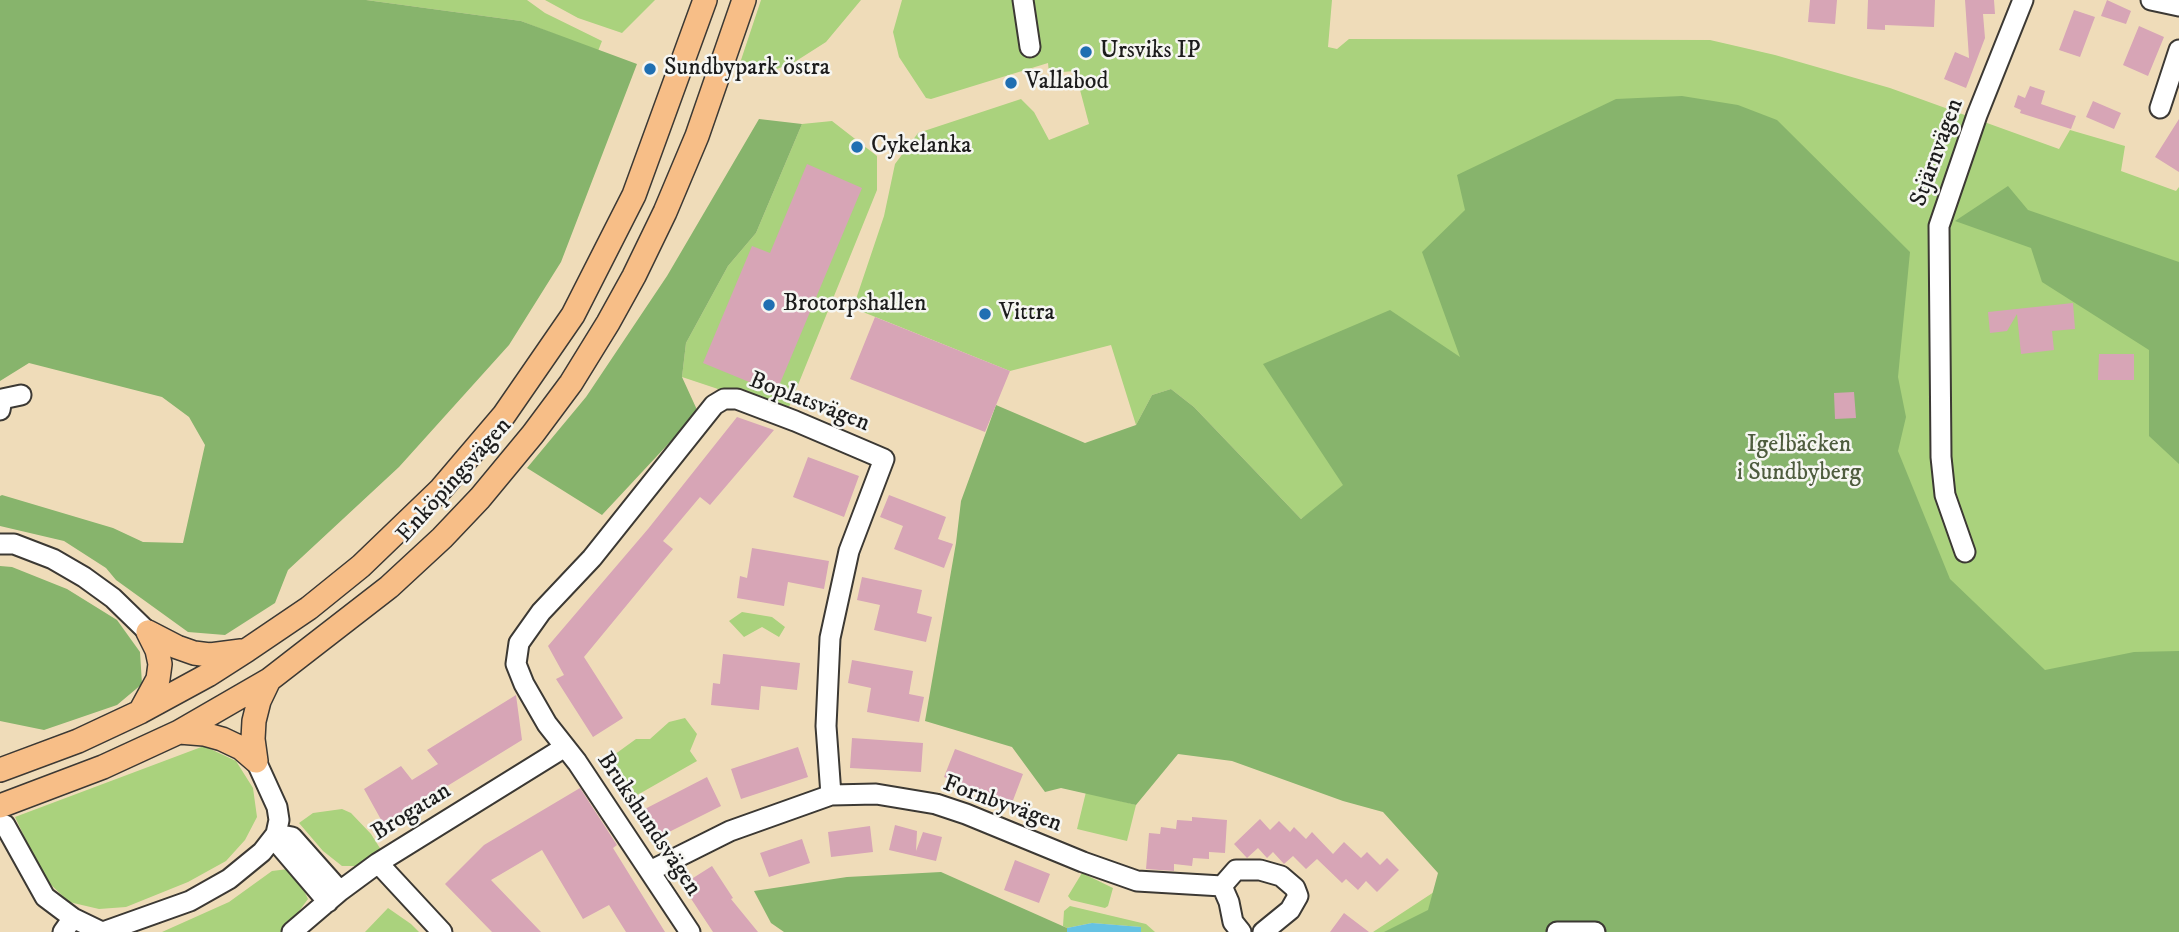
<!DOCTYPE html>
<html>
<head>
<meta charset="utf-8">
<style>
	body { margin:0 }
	canvas { display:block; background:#efdcb9 }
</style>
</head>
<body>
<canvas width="2179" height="932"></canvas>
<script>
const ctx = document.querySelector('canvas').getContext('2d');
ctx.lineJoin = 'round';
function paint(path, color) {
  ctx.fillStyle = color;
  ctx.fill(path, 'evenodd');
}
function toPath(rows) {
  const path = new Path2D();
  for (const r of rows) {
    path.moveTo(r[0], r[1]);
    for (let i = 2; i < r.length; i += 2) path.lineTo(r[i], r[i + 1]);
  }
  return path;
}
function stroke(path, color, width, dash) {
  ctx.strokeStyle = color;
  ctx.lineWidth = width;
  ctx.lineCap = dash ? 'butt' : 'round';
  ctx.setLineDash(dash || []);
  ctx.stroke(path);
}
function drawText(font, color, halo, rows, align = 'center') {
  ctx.font = font + ' "IM FELL DW Pica",serif';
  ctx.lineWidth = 5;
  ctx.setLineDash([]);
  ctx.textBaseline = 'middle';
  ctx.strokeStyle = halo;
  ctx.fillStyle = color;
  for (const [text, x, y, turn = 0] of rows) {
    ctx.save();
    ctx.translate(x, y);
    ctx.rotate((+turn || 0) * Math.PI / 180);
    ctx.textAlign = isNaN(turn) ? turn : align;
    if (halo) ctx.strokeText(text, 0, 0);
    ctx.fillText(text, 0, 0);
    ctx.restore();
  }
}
paint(toPath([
	[366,0,527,0,545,13,602,41,598,51,521,21],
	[545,0,655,0,622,33,578,18],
	[761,0,861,0,826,42,793,63,774,70,757,70,740,63],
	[902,0,1332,0,1328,47,1337,49,1349,39,1710,40,1775,55,1890,88,2059,149,2070,130,2125,146,2121,171,2176,191,2179,187,2179,932,1373,932,1495,852,1311,512,1301,519,1194,407,1171,389,1152,395,1136,425,1111,345,1010,371,853,308,884,216,895,164,918,133,1021,99,1034,112,1049,140,1089,124,1075,71,1049,73,1048,63,931,99,926,98,899,57,893,32],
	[832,121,877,156,877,190,787,412,682,377,686,343,728,266,756,233,802,124],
	[742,612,772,617,785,627,779,637,762,627,744,637,729,621],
	[685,718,697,734,690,751,697,761,632,798,607,760,636,739,650,739,669,722],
	[204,746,236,761,253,788,257,817,245,840,226,861,188,882,126,907,99,909,69,902,48,882,40,870,15,817],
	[1086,792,1136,805,1127,841,1077,829],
	[342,809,351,813,371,834,383,853,355,866,342,866,323,851,299,823,313,813],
	[288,869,296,874,308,899,288,926,281,932,162,932,229,902,272,871],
	[1082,873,1113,888,1108,906,1105,908,1071,900,1068,896],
	[1070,906,1146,924,1155,932,1140,932,1141,927,1092,923,1067,928,1063,926,1064,911],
	[388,908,411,924,419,932,365,932]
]), '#aad27d');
paint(toPath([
	[0,0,366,0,521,21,637,64,561,262,509,345,399,467,288,570,275,603,225,635,188,632,116,580,106,568,64,541,0,526,0,496,2,495,113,528,143,542,183,543,205,445,189,417,162,397,29,363,0,381],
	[1682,96,1738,105,1777,120,1910,252,1898,377,1906,417,1898,451,1950,579,2045,670,2134,652,2179,651,2179,932,1384,932,1428,910,1438,873,1383,812,1343,801,1232,761,1178,754,1136,805,1061,788,1045,792,1012,747,925,721,956,543,961,501,996,405,1085,443,1136,425,1152,395,1171,389,1194,407,1301,519,1343,485,1263,364,1390,310,1460,357,1422,252,1465,210,1457,175,1616,99],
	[759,119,802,124,756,233,728,266,686,343,682,377,698,412,602,515,527,468,586,397,667,276],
	[2008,186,2028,210,2179,262,2179,464,2149,436,2149,350,2042,282,2031,248,1955,221],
	[0,566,12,567,67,589,117,620,140,652,142,684,117,705,44,730,0,721],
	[941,872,1067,928,1067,932,784,932,771,923,754,891,847,877]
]), '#87b46c');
paint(toPath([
	[1092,923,1141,927,1141,932,1067,932,1067,928]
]), '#65c2e3');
paint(toPath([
	[1810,0,1837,0,1835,24,1808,22],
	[1868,0,1935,0,1934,27,1885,25,1885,30,1867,29],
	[1965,0,1994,0,1995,14,1983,14,1985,38,1966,88,1944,79,1955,52,1969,58],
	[2107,0,2131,11,2126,24,2101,16],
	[2074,10,2095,17,2080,57,2059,50],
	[2139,26,2164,37,2148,76,2123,65],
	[2030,86,2045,91,2041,104,2076,116,2071,129,2020,113,2021,110,2014,107,2018,95,2025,98],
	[2093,101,2121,113,2114,129,2086,117],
	[2179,119,2179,172,2155,157],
	[807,164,862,188,776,393,703,363,752,246,770,253],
	[2073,303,2075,329,2052,331,2054,350,2021,354,2017,314,2007,331,1990,333,1988,312],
	[875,317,1010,371,985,432,850,379],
	[2099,354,2134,354,2134,380,2098,380],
	[1854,392,1856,418,1835,419,1834,393],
	[737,417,774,430,710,505,700,497,663,541,673,549,584,657,623,718,593,737,556,679,564,675,548,646,648,529],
	[808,457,859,476,844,517,793,497],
	[889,495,946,517,938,539,953,544,944,568,894,549,903,526,880,517],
	[752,548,829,561,824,589,788,582,784,606,737,598,740,576,747,578],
	[862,577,922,590,917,613,932,617,926,642,874,630,880,605,857,600],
	[723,654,800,663,797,690,761,686,759,710,711,705,713,683,720,684],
	[852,660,913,671,909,694,924,697,919,722,867,712,871,688,848,683],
	[516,695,522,740,384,825,364,789,401,766,412,780,438,764,427,750],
	[852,738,923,743,921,772,850,768],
	[798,747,808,777,741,799,731,769],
	[955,749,1023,774,1012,803,944,777],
	[707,777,721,806,655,839,641,811],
	[580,788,617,845,613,848,665,932,626,932,609,905,583,919,542,850,491,880,541,932,492,932,445,884,484,845],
	[1192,817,1227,820,1225,853,1209,852,1209,859,1193,858,1192,866,1174,864,1174,871,1146,869,1149,833,1160,834,1161,827,1176,829,1177,820,1192,821],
	[1260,819,1270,830,1279,821,1290,832,1294,827,1306,839,1312,832,1333,854,1344,842,1361,858,1367,852,1380,865,1387,858,1399,870,1377,892,1366,881,1358,890,1346,879,1342,883,1317,859,1306,869,1293,856,1284,864,1273,852,1267,858,1258,848,1247,858,1234,844],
	[895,825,917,831,916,851,923,832,942,837,936,861,889,850],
	[870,826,873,852,831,857,828,832],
	[802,839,810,863,769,877,760,853],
	[1015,860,1050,874,1039,903,1004,890],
	[712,866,733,898,731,899,758,932,713,932,682,885],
	[1344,913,1369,932,1330,932]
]), '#d7a5b6');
const minor = toPath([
	[1023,0,1030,47],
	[2151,0,2179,6],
	[2160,108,2179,50],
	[0,410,2,399,21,395],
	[0,544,14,544,53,559,84,577,113,598,148,632],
	[1965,552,1945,495,1941,457,1939,226,1977,115,2023,0],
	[5,825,45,897,73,918,102,932],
	[276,834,292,837,340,891],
	[276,834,281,847,328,902],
	[378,863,442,932],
	[650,871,730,831,831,795,876,794,936,804,966,814,1083,862,1137,881,1222,886],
	[1222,886,1236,870,1260,870,1281,876,1295,888,1298,896,1290,910,1263,932],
	[1222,886,1229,902,1233,922,1241,932],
	[63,932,73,918],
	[103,932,190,901,229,879,262,852,276,834,279,820,277,807,256,761],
	[292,932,340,891,378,863,565,747],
	[690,932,577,762,547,724,524,684,516,664,519,643,541,612,592,558,714,405,724,399,737,399,795,421,884,459,849,551,830,638,826,726,831,795],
	[1557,932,1595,932]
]);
const major = toPath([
	[148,632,177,647,194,653,210,655,241,651],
	[140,712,158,679,160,664,157,650,148,632],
	[179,732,204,734,222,739,241,748,256,761],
	[256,761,253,739,254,721,259,701,269,680],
	[0,770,78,741,140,712,208,675,247,650,309,608,361,566,441,489,504,415,573,315,634,195,705,0],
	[0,806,103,767,179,732,269,680,389,587,442,538,480,498,533,434,571,383,608,323,634,276,665,212,697,136,744,0]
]);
stroke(minor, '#3c3934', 23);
stroke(major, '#3c3934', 26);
stroke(minor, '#fff', 19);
stroke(major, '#f7be87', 23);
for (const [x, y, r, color] of [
	[1086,52,7,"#1f6fb2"],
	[650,69,7,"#1f6fb2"],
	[1011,83,7,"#1f6fb2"],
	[857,147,7,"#1f6fb2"],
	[769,305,7,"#1f6fb2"],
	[985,314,7,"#1f6fb2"]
]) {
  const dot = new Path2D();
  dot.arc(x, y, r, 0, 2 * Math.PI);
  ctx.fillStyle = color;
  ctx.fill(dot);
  stroke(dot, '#f6f6f2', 2.5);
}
drawText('24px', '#1c1c1c', '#f6f6f2', [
	["Ursviks IP",1100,52],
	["Sundbypark östra",664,69],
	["Vallabod",1025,83],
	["Cykelanka",871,147],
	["Brotorpshallen",783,305],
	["Vittra",999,314]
], 'left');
drawText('24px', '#1c1c1c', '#f6f6f2', [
	["Stjärnvägen",1938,153,-70],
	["Boplatsvägen",809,403,21],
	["Enköpingsvägen",455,481,-48],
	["Fornbyvägen",1002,805,20],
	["Brogatan",412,813,-32],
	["Brukshundsvägen",648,825,56]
]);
drawText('24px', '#4e5c3e', '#f6f6f2', [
	["Igelbäcken",1799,446],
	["i Sundbyberg",1799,474]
]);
</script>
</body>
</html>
